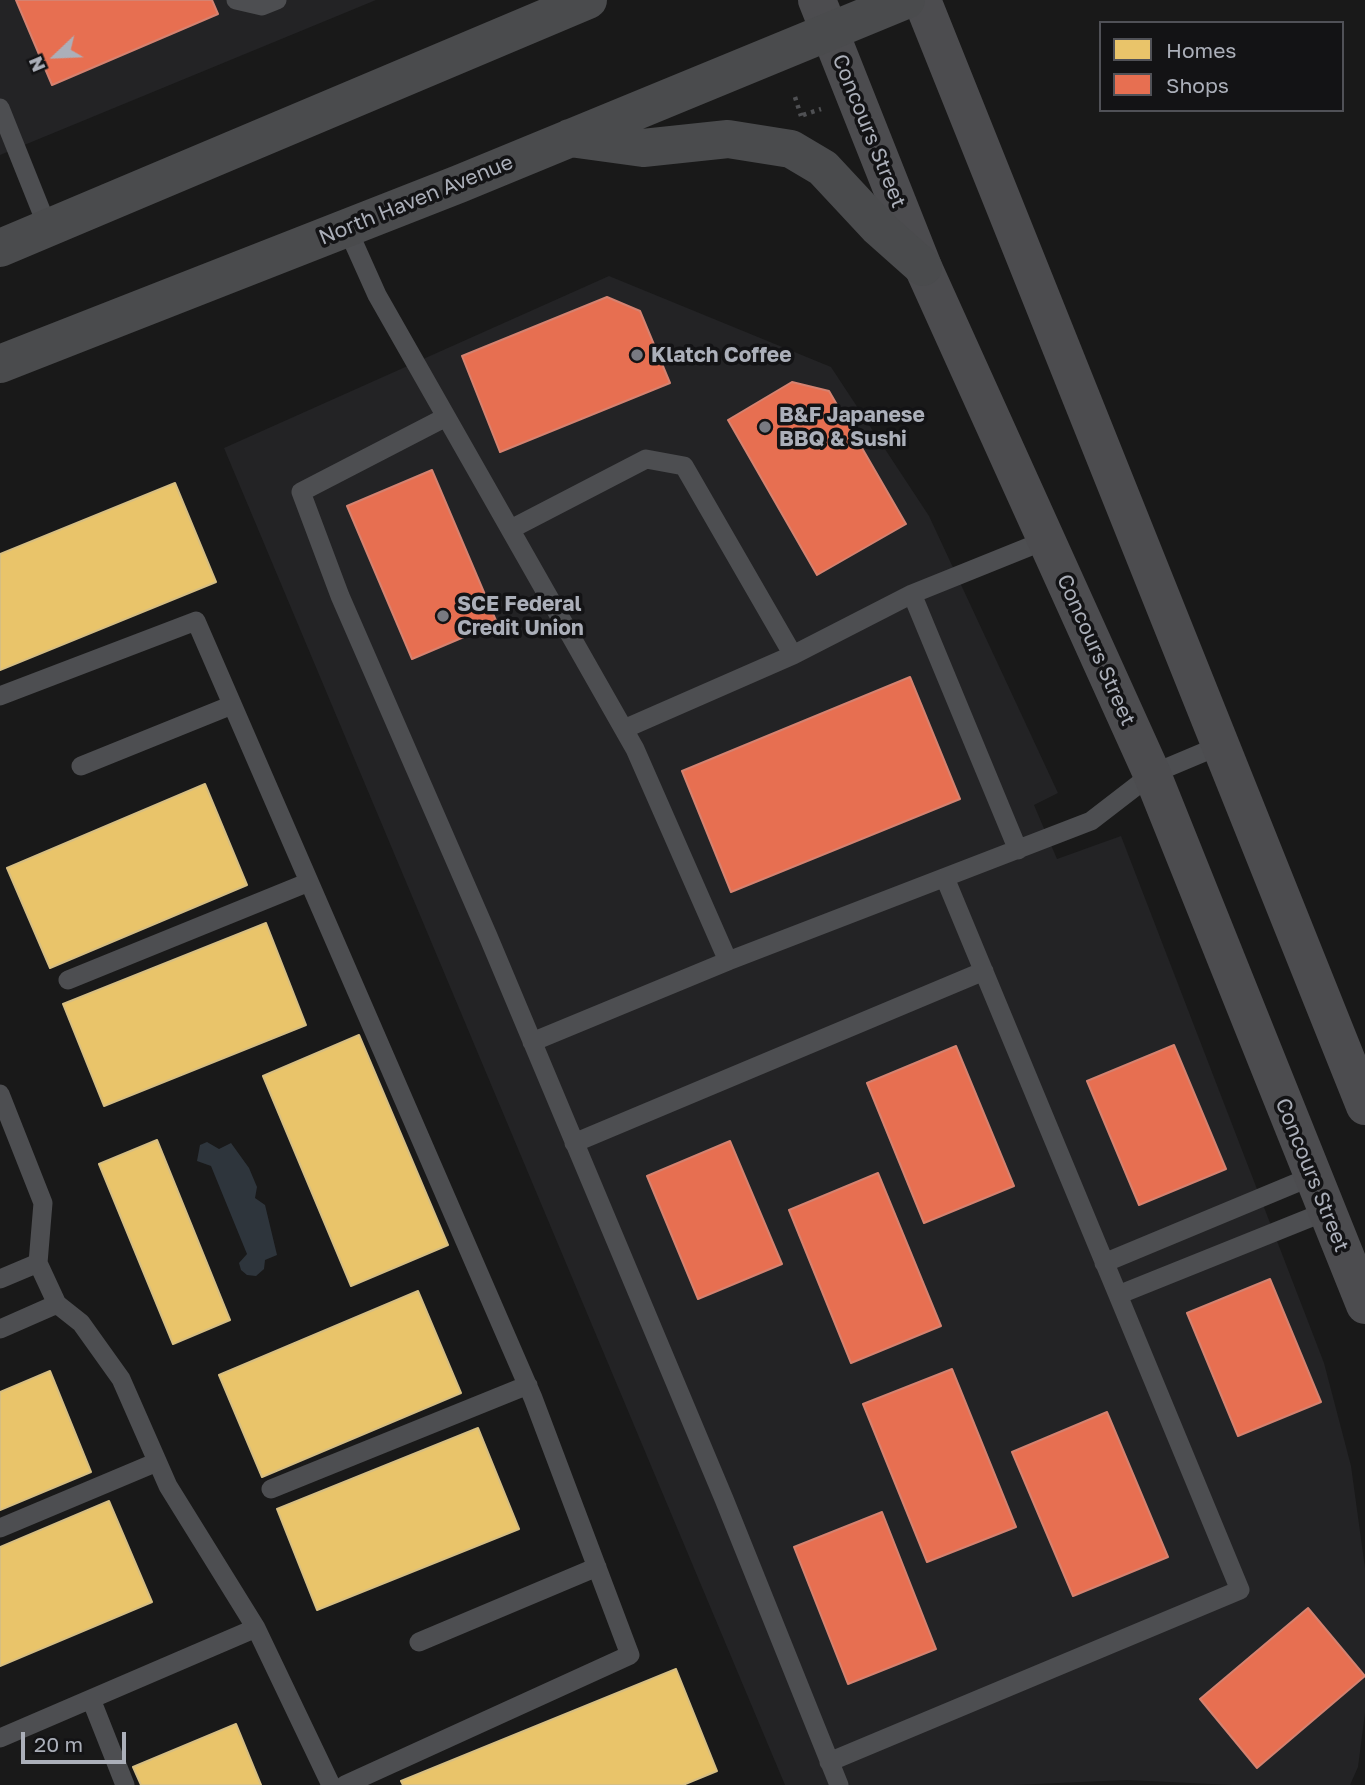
<!DOCTYPE html>
<html>
<head>
<meta charset="utf-8">
<style>
	body { margin:0 }
	#map { position:relative; width:1365px; height:1785px; overflow:hidden; background:#191919; font-family:"Golos Text",sans-serif }
	canvas { display:block }
	.legend { position:absolute; left:1099px; top:21px; width:245px; height:91px; box-sizing:border-box; background:#131315; border:2px solid #505157; margin:0; padding:9px 12px; list-style:none; font-size:21px; color:#abafb9 }
	.legend li { display:flex; align-items:center; gap:14px; height:35px }
	.legend b { width:35px; border:2px solid #505157 }
	.north { position:absolute; left:21px; top:21px; width:70px; height:70px; -webkit-text-stroke:5px #131315; paint-order:stroke; rotate:247deg; font-size:19px; font-weight:700; line-height:28px; text-align:center; color:#abafb9 }
	.north::after { content:''; display:block; margin:auto; width:24px; height:32px; background:#abafb9; clip-path:polygon(50% 0,100% 100%,50% 72%,0 100%) }
	.scale { position:absolute; left:21px; top:1732px; width:105px; height:32px; box-sizing:border-box; border:4px solid #abafb9; border-top:0; padding-left:9px; font-size:21px; line-height:24px; white-space:nowrap; color:#abafb9; -webkit-text-stroke:5px #131315; paint-order:stroke }
</style>
</head>
<body>
<div id="map">
<canvas width="1365" height="1785"></canvas>
<ul class="legend">
<li><b style="height:19px;background:#e9c46a"></b>Homes</li>
<li><b style="height:19px;background:#e76f51"></b>Shops</li>
</ul>
<div class="north">N</div>
<div class="scale">20 m</div>
</div>
<script>
const ctx = document.querySelector('canvas').getContext('2d');
ctx.lineJoin = 'round';
function paint(path, color) {
  ctx.fillStyle = color;
  ctx.fill(path, 'evenodd');
}
function toPath(rows) {
  const path = new Path2D();
  for (const r of rows) {
    path.moveTo(r[0], r[1]);
    for (let i = 2; i < r.length; i += 2) path.lineTo(r[i], r[i + 1]);
  }
  return path;
}
function stroke(path, color, width, dash) {
  ctx.strokeStyle = color;
  ctx.lineWidth = width;
  ctx.lineCap = dash ? 'butt' : 'round';
  ctx.setLineDash(dash || []);
  ctx.stroke(path);
}
function drawText(font, color, halo, rows, align = 'center') {
  ctx.font = font + ' "Golos Text",sans-serif';
  ctx.lineWidth = 7;
  ctx.setLineDash([]);
  ctx.textBaseline = 'middle';
  ctx.strokeStyle = halo;
  ctx.fillStyle = color;
  for (const [text, x, y, turn = 0] of rows) {
    ctx.save();
    ctx.translate(x, y);
    ctx.rotate((+turn || 0) * Math.PI / 180);
    ctx.textAlign = isNaN(turn) ? turn : align;
    if (halo) ctx.strokeText(text, 0, 0);
    ctx.fillText(text, 0, 0);
    ctx.restore();
  }
}
paint(toPath([
	[0,0,376,0,0,155],
	[609,276,831,367,929,516,1058,793,1034,805,1057,859,1121,836,1324,1363,1351,1466,1365,1568,1365,1713,1358,1767,1350,1785,1232,1785,1127,1780,1013,1785,785,1785,224,448]
]), '#232325');
paint(toPath([
	[207,1142,219,1149,231,1143,249,1168,257,1187,255,1198,265,1205,277,1255,265,1260,264,1269,256,1276,247,1275,241,1270,239,1263,247,1254,211,1166,197,1161,200,1145]
]), '#2e353c');
const homes = toPath([
	[175,483,216,582,0,670,0,554,175,483],
	[205,784,247,885,50,968,7,868,205,784],
	[266,923,306,1025,104,1106,63,1004,266,923],
	[359,1035,448,1245,351,1286,263,1076,359,1035],
	[157,1140,230,1320,173,1344,99,1164,157,1140],
	[418,1291,461,1393,262,1477,219,1375,418,1291],
	[50,1371,91,1472,0,1510,0,1392,50,1371],
	[478,1428,519,1529,317,1610,277,1509,478,1428],
	[109,1501,152,1602,0,1666,0,1547,109,1501],
	[676,1669,717,1771,683,1785,403,1785,401,1781,676,1669],
	[236,1724,261,1785,141,1785,133,1767,236,1724]
]);
paint(homes, '#e9c46a');
stroke(homes, '#d6be82', 2);
const shops = toPath([
	[16,0,212,0,218,14,52,85,16,0],
	[607,297,640,311,670,383,500,452,462,356,607,297],
	[792,382,829,391,906,524,817,575,728,420,792,382],
	[432,470,497,623,412,659,347,506,432,470],
	[910,677,960,799,731,892,682,771,910,677],
	[1174,1045,1226,1169,1139,1205,1087,1081,1174,1045],
	[956,1046,1014,1186,924,1223,867,1083,956,1046],
	[730,1141,782,1264,698,1299,647,1176,730,1141],
	[878,1173,941,1326,851,1363,789,1210,878,1173],
	[1270,1279,1321,1402,1238,1436,1187,1313,1270,1279],
	[952,1369,1016,1527,927,1562,863,1404,952,1369],
	[1107,1412,1168,1557,1073,1596,1012,1452,1107,1412],
	[882,1512,936,1649,848,1684,794,1547,882,1512],
	[1308,1608,1365,1676,1257,1768,1200,1699,1308,1608]
]);
paint(shops, '#e76f51');
stroke(shops, '#d58270', 2);
stroke(toPath([
	[795,97,801,116],
	[803,115,821,109]
]), '#4f5053', 4.5, [3.5, 5]);
stroke(toPath([
	[236,0,262,6,277,0],
	[0,108,48,228],
	[347,228,377,295,635,749,728,961],
	[446,417,301,492,340,596,488,936,724,1499,839,1785],
	[511,529,646,459,684,466,793,655],
	[912,594,1018,850],
	[0,696,196,621,533,1398,630,1655,345,1785],
	[624,729,793,655,912,594,1046,540],
	[81,766,232,705],
	[945,878,1118,1295,1327,1211],
	[68,980,309,882],
	[532,1042,728,961,1091,821,1152,774,1221,745],
	[0,1094,43,1203,38,1263,57,1304,81,1323,121,1379,168,1486,256,1628,331,1785],
	[574,1143,984,971],
	[1104,1263,1313,1176],
	[0,1279,38,1263],
	[0,1329,57,1304],
	[271,1489,528,1385],
	[0,1528,157,1462],
	[419,1642,597,1567],
	[91,1699,125,1785],
	[0,1738,256,1628],
	[829,1762,1240,1590,1118,1295]
]), '#4d4e51', 19);
stroke(toPath([
	[817,0,923,267,1152,774,1365,1305],
	[922,0,1365,1106]
]), '#4c4c4f', 38);
stroke(toPath([
	[570,138,643,148,728,139,791,149,823,168,878,227,923,267],
	[0,248,588,0],
	[0,364,459,184,906,0]
]), '#4a4b4d', 38);
for (const [x, y, r, color] of [
	[637,355,7,"#787a81"],
	[765,427,7,"#787a81"],
	[443,616,7,"#787a81"]
]) {
  const dot = new Path2D();
  dot.arc(x, y, r, 0, 2 * Math.PI);
  ctx.fillStyle = color;
  ctx.fill(dot);
  stroke(dot, '#131315', 2.5);
}
drawText('21px', '#abafb9', '#131315', [
	["Concours Street",869,131,68],
	["North Haven Avenue",416,200,-22],
	["Concours Street",1096,650,66],
	["Concours Street",1312,1175,68]
]);
drawText('bold 21px', '#abafb9', '#131315', [
	["Klatch Coffee",651,355],
	["B&F Japanese",779,415],
	["BBQ & Sushi",779,439],
	["SCE Federal",457,604],
	["Credit Union",457,628]
], 'left');
</script>
</body>
</html>
